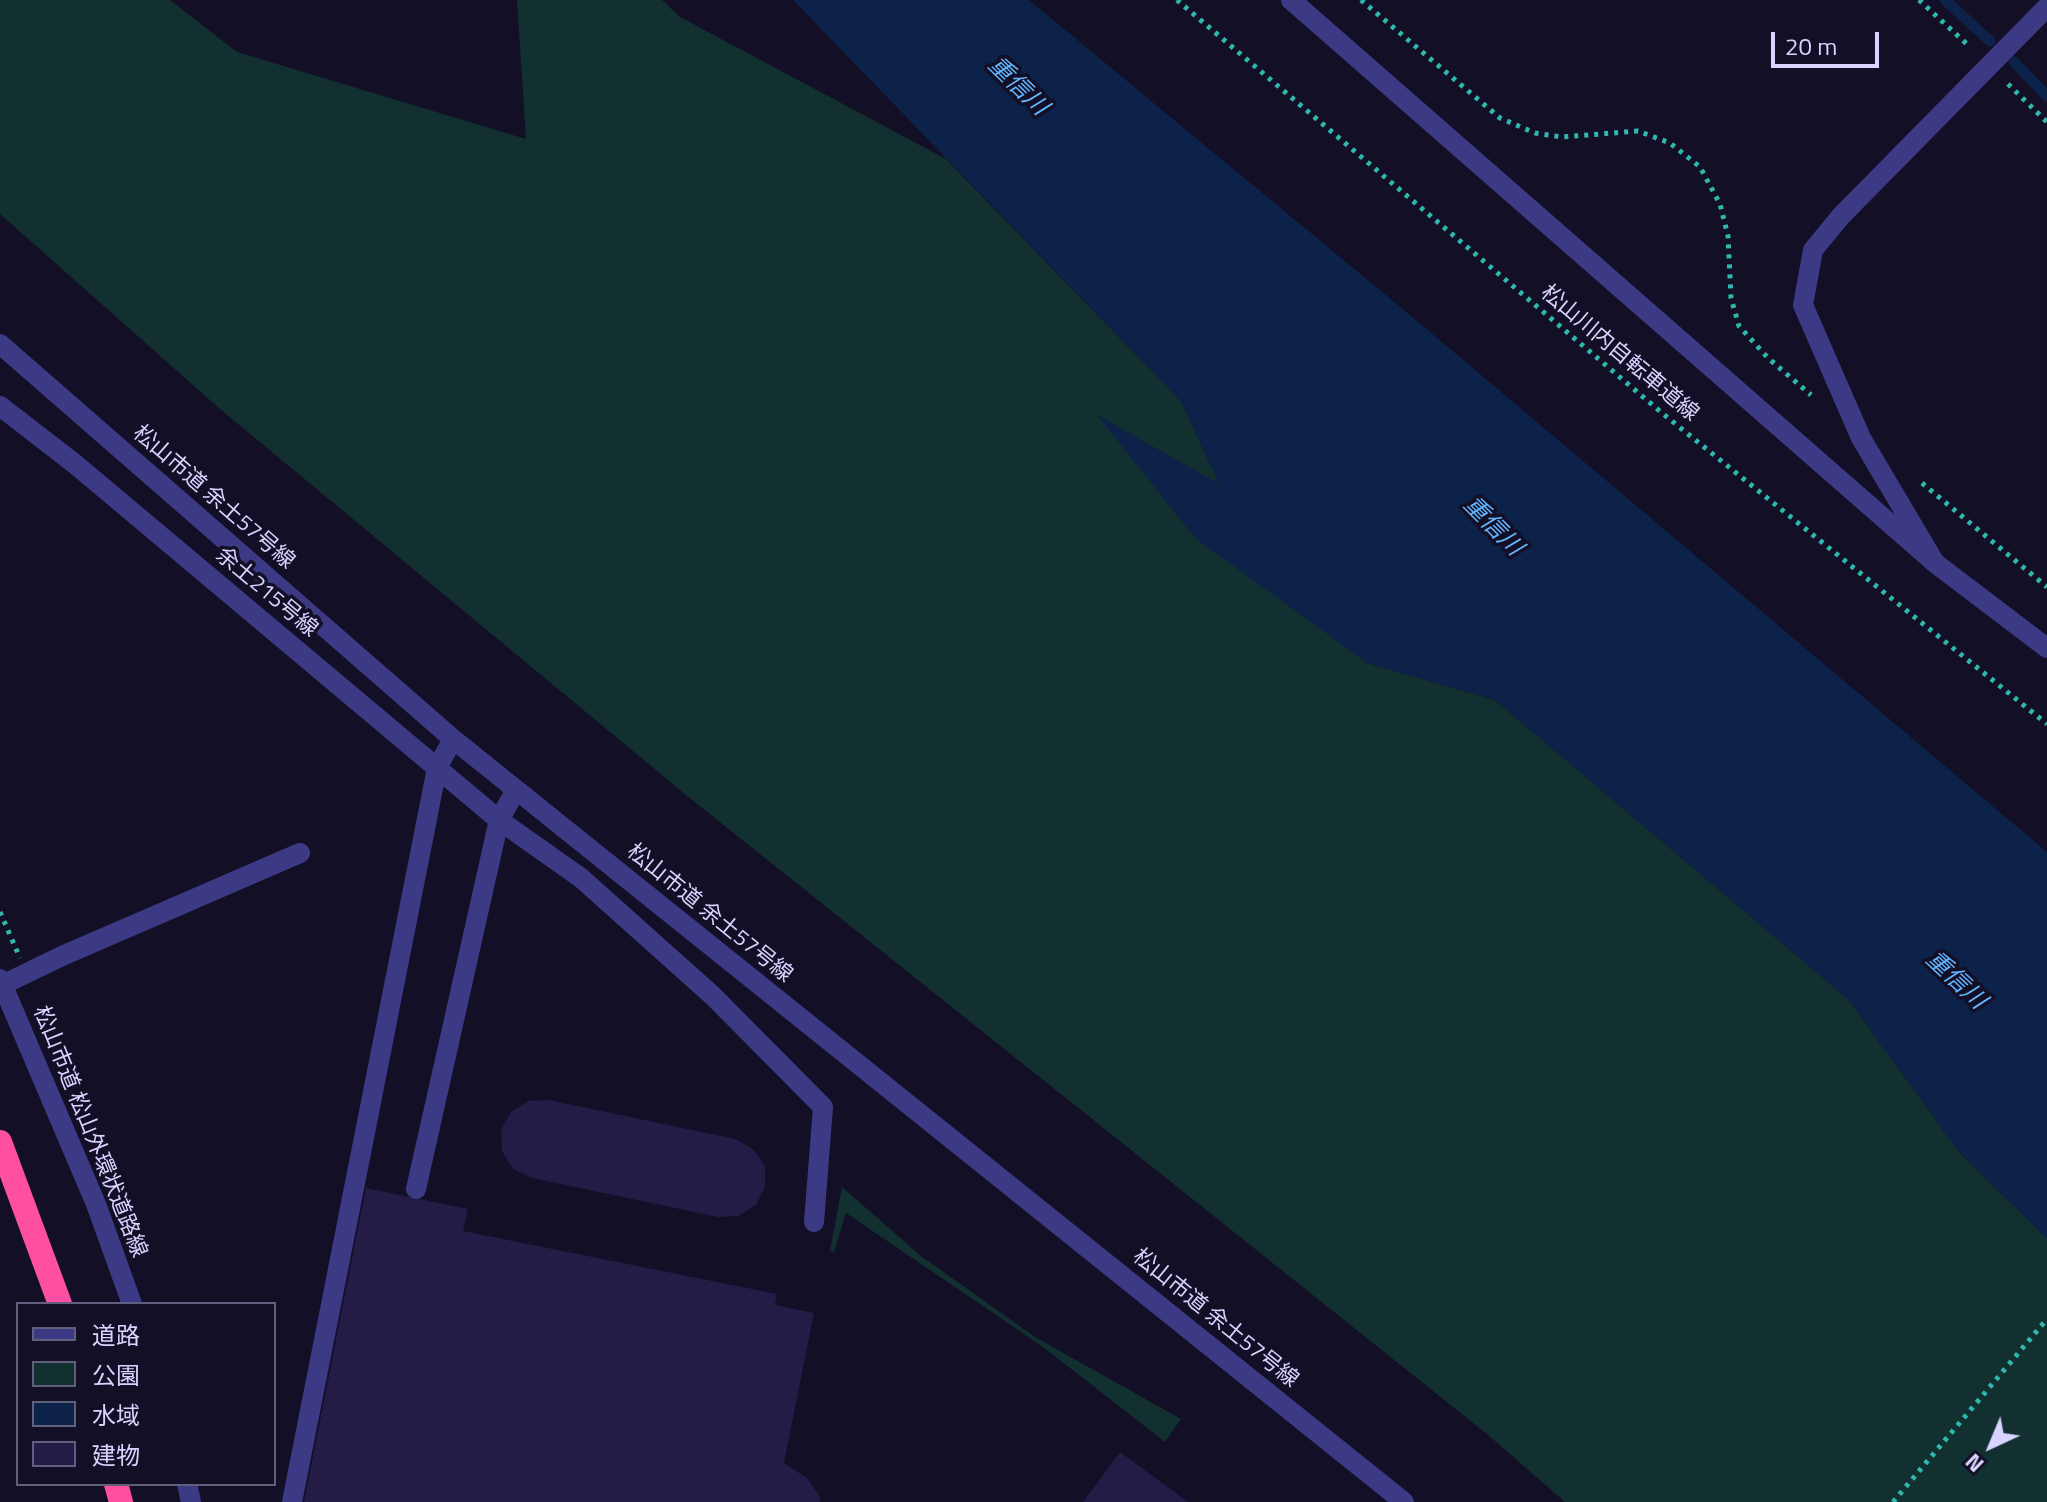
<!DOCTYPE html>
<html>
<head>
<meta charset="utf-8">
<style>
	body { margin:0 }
	#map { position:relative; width:2047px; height:1502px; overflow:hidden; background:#130f26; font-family:"Titillium Web","Noto Sans JP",sans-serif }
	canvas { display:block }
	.legend { position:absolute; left:16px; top:1302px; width:260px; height:184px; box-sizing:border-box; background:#130f26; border:2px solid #625e7d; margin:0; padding:10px 14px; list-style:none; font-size:24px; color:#d9d4ff }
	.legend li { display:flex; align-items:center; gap:16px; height:40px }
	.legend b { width:40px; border:2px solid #625e7d }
	.north { position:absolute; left:1951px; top:1406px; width:80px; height:80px; -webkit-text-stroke:6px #130f26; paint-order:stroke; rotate:224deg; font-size:22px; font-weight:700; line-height:32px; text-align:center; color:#d9d4ff }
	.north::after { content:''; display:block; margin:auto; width:28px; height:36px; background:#d9d4ff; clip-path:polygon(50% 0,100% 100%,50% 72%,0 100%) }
	.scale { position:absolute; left:1771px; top:32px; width:108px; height:36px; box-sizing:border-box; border:4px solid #d9d4ff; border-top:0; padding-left:10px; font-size:24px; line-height:28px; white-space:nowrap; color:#d9d4ff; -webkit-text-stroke:6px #130f26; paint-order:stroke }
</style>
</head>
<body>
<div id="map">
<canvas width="2047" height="1502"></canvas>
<ul class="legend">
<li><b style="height:10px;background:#3d3a85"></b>道路</li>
<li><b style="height:22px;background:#12302f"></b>公園</li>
<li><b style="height:22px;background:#0c2248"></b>水域</li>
<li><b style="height:22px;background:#241b47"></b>建物</li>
</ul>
<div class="north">N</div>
<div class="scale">20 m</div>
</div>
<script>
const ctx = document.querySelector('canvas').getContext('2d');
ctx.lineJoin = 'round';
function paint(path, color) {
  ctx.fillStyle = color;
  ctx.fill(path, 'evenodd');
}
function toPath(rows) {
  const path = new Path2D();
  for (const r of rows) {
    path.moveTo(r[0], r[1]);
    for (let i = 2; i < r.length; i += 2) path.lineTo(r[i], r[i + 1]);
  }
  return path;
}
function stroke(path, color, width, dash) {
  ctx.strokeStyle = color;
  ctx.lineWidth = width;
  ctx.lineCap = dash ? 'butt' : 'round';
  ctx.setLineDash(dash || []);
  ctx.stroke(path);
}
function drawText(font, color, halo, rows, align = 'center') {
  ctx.font = font + ' "Titillium Web","Noto Sans JP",sans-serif';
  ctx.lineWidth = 7;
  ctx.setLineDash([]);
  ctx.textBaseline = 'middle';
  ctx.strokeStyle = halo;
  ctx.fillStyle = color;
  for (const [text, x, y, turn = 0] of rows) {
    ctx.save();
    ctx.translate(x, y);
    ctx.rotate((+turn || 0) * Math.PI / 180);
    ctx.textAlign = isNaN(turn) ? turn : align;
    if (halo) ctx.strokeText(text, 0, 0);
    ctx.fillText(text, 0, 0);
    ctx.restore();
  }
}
paint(toPath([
	[0,0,170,0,237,52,526,139,517,0,662,0,680,17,946,159,1181,401,1220,485,1100,417,1367,663,1495,700,1848,999,1960,1153,2047,1238,2047,1502,1565,1502,1487,1434,686,795,220,409,0,214],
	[842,1187,921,1256,1035,1337,1181,1419,1165,1442,1043,1347,846,1213,834,1252,830,1251]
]), '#12302f');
paint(toPath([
	[793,0,1029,0,1404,310,2047,852,2047,1238,1960,1153,1848,999,1495,700,1367,663,1195,538,1097,415,1219,484,1181,401]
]), '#0c2248');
stroke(toPath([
	[1945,0,1990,41],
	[2014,62,2047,96]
]), '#0c2248', 11);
paint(toPath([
	[549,1100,735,1139,753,1149,765,1166,765,1187,756,1205,738,1216,718,1217,532,1178,513,1169,502,1151,501,1130,511,1112,528,1101],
	[366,1188,468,1209,463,1231,777,1294,775,1305,814,1313,784,1463,807,1478,820,1497,820,1502,304,1502],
	[1120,1452,1188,1502,1083,1502]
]), '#241b47');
stroke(toPath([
	[1177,0,1662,413,2047,724],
	[1361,0,1500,118,1535,133,1562,137,1638,131,1670,143,1700,167,1720,204,1728,236,1731,298,1739,326,1768,358,1811,395],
	[1919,0,1969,46],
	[2008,84,2047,122],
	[1922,483,2047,587],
	[1893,1502,2047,1319]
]), '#2fb8b0', 5, [4, 6]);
stroke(toPath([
	[1291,0,1935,563],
	[2047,7,1841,216,1813,250,1803,305,1861,438,1935,563,2047,648],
	[0,344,453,739,1404,1502],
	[0,406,75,464,499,820,581,878,713,996,823,1107,814,1222],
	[0,986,62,956,300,853],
	[416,1189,499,820,516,790],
	[187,1484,191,1502],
	[292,1502,437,768,453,739]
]), '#3d3a85', 20);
stroke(toPath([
	[0,1142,60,1304],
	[116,1484,121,1502]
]), '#ff4fa3', 24);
stroke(toPath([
	[0,912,20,958]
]), '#2fb8b0', 5, [4, 6]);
stroke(toPath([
	[0,979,96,1204,132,1304]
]), '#3d3a85', 20);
drawText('22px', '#d9d4ff', '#130f26', [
	["松山川内自転車道線",1619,354,40],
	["松山市道 余土57号線",213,498,41],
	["余土215号線",266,593,40],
	["松山市道 余土57号線",709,914,39],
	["松山市道 松山外環状道路線",89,1132,68],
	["松山市道 余土57号線",1215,1319,39]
]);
drawText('italic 24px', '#62b6ff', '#130f26', [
	["重信川",1017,87,44],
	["重信川",1492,527,45],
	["重信川",1955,981,43]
]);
</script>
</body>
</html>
